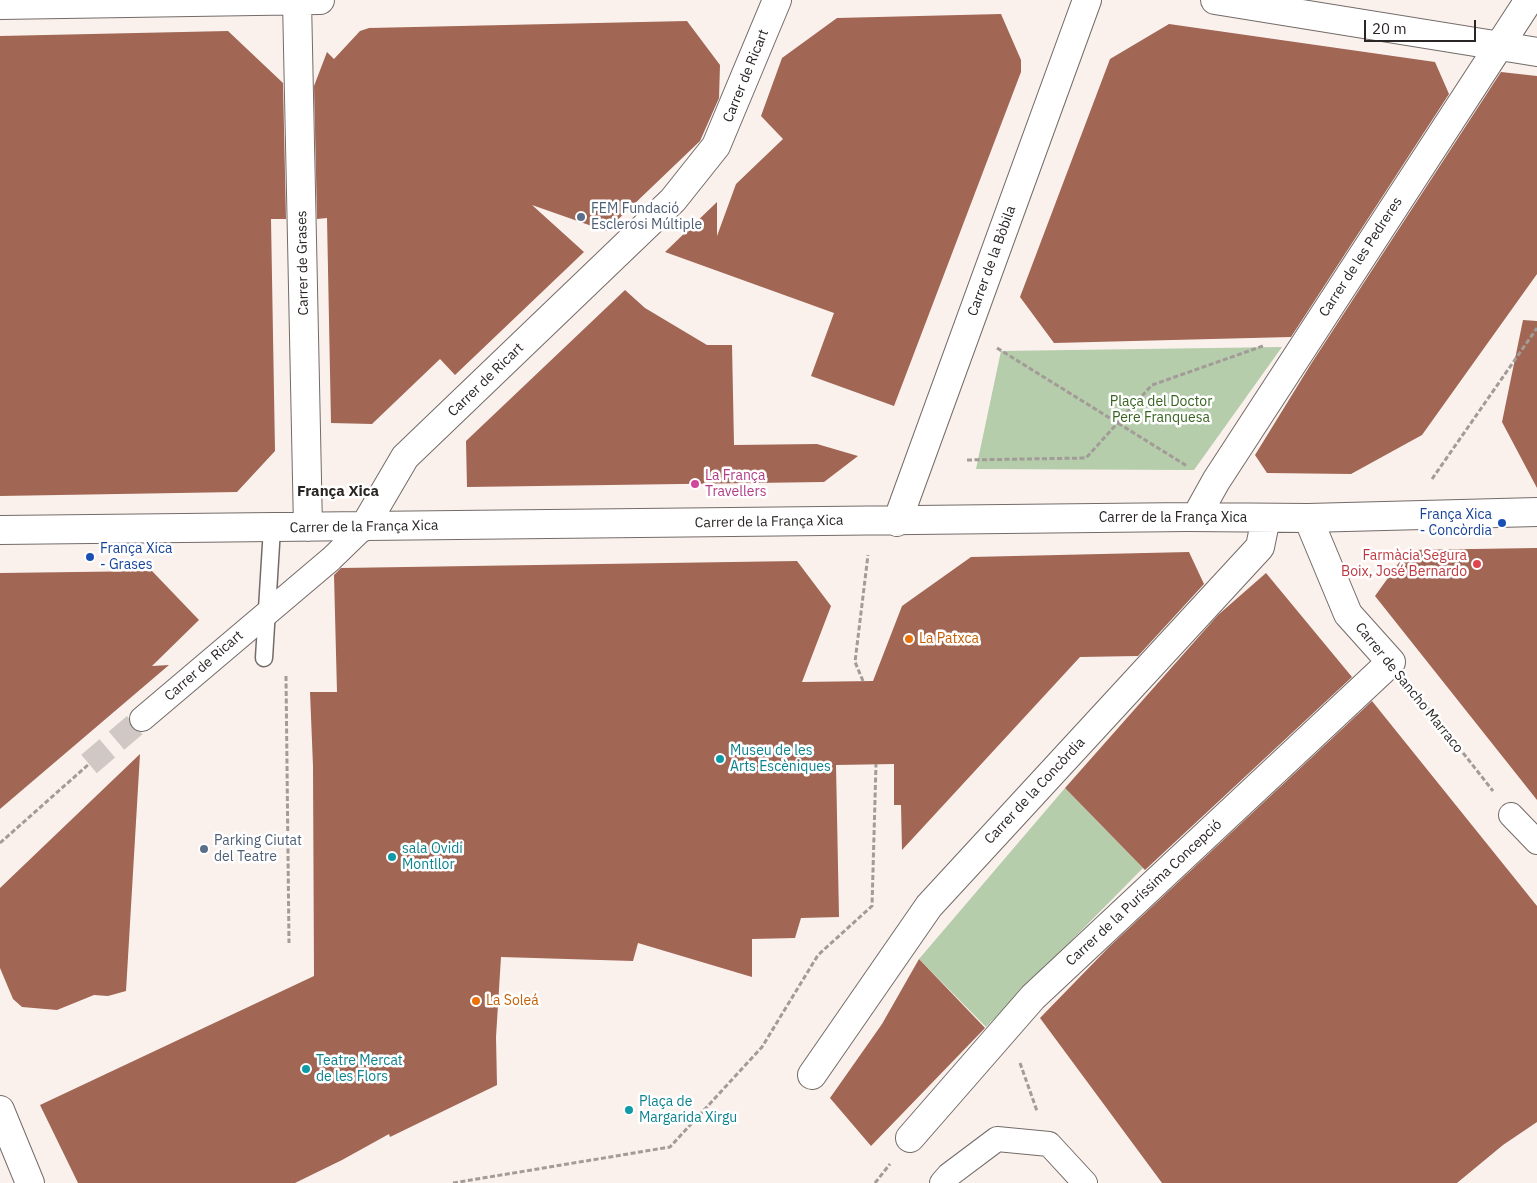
<!DOCTYPE html>
<html>
<head>
<meta charset="utf-8">
<style>
	body { margin:0 }
	#map { position:relative; width:1537px; height:1183px; overflow:hidden; background:#faf1ed; font-family:"IBM Plex Sans",sans-serif }
	canvas { display:block }
	.scale { position:absolute; left:1364px; top:20px; width:112px; height:22px; box-sizing:border-box; border:2px solid #2a2625; border-top:0; padding-left:6px; font-size:15px; line-height:18px; white-space:nowrap; color:#2a2625; -webkit-text-stroke:4px #fff; paint-order:stroke }
</style>
</head>
<body>
<div id="map">
<canvas width="1537" height="1183"></canvas>
<div class="scale">20 m</div>
</div>
<script>
const ctx = document.querySelector('canvas').getContext('2d');
ctx.lineJoin = 'round';
function paint(path, color) {
  ctx.fillStyle = color;
  ctx.fill(path, 'evenodd');
}
function toPath(rows) {
  const path = new Path2D();
  for (const r of rows) {
    path.moveTo(r[0], r[1]);
    for (let i = 2; i < r.length; i += 2) path.lineTo(r[i], r[i + 1]);
  }
  return path;
}
function stroke(path, color, width, dash) {
  ctx.strokeStyle = color;
  ctx.lineWidth = width;
  ctx.lineCap = dash ? 'butt' : 'round';
  ctx.setLineDash(dash || []);
  ctx.stroke(path);
}
function drawText(font, color, halo, rows, align = 'center') {
  ctx.font = font + ' "IBM Plex Sans",sans-serif';
  ctx.lineWidth = 5;
  ctx.setLineDash([]);
  ctx.textBaseline = 'middle';
  ctx.strokeStyle = halo;
  ctx.fillStyle = color;
  for (const [text, x, y, turn = 0] of rows) {
    ctx.save();
    ctx.translate(x, y);
    ctx.rotate((+turn || 0) * Math.PI / 180);
    ctx.textAlign = isNaN(turn) ? turn : align;
    if (halo) ctx.strokeText(text, 0, 0);
    ctx.fillText(text, 0, 0);
    ctx.restore();
  }
}
paint(toPath([
	[1282,347,1194,470,976,469,1001,351],
	[1065,788,1143,868,986,1027,919,959]
]), '#b5cdab');
paint(toPath([
	[1001,14,1021,60,1021,72,894,406,811,376,834,313,665,252,717,202,717,236,736,184,783,139,761,116,782,58,837,18],
	[687,21,720,65,719,98,700,141,606,231,532,205,584,252,455,375,440,359,372,424,331,423,327,218,317,219,314,86,327,52,334,59,360,31,369,28],
	[1169,24,1435,62,1449,94,1291,337,1054,343,1020,297,1110,59],
	[228,31,283,83,286,219,271,219,275,451,237,492,0,496,0,36],
	[1501,72,1537,76,1537,274,1422,435,1351,474,1267,473,1255,455,1311,364],
	[625,290,645,308,707,345,732,345,734,445,817,444,858,456,824,482,467,487,466,441],
	[1523,320,1537,321,1537,488,1502,422],
	[1537,548,1537,800,1375,596,1408,550],
	[1189,552,1204,584,1138,656,1080,657,902,850,901,805,894,805,894,764,836,765,839,917,801,918,795,938,752,939,752,977,638,943,633,961,501,957,496,1037,497,1085,390,1137,389,1134,342,1160,295,1183,78,1183,40,1105,314,976,313,766,310,692,337,692,334,575,341,568,797,561,831,606,802,682,873,681,902,606,971,557],
	[152,571,199,620,152,666,169,665,0,809,0,573],
	[1266,573,1352,677,1145,870,1065,788,1218,615],
	[1372,701,1537,906,1537,1122,1503,1145,1457,1183,1162,1183,1040,1018,1110,946],
	[140,754,126,991,108,996,94,995,57,1010,22,1007,13,999,0,968,0,888],
	[919,959,985,1028,871,1146,830,1098,882,1024]
]), '#a16654');
stroke(toPath([
	[89,764,142,719]
]), '#d0c8c5', 24, [24, 12]);
const service = toPath([
	[264,658,272,528]
]);
const pedestrian = toPath([
	[142,719,331,559,364,527],
	[1511,815,1537,842],
	[942,1183,949,1175,997,1139,1049,1144,1085,1183]
]);
const minor = toPath([
	[297,0,308,527],
	[1215,0,1537,52],
	[0,5,320,0],
	[1196,517,1216,481,1529,0],
	[897,522,1087,0],
	[364,527,405,457,673,200,716,146,777,0],
	[0,530,1188,517,1308,518,1537,512],
	[812,1075,929,906,1260,547,1266,518],
	[910,1138,1033,997,1391,662,1348,614,1308,518]
]);
const tertiary = toPath([
	[0,1110,30,1183]
]);
stroke(service, '#736b68', 19);
stroke(pedestrian, '#736b68', 26);
stroke(minor, '#736b68', 30);
stroke(tertiary, '#736b68', 30);
stroke(toPath([
	[997,348,1187,466],
	[967,460,1086,458,1152,385,1263,346],
	[1432,479,1537,328],
	[286,676,289,943],
	[863,681,855,662,868,555],
	[1412,688,1493,791],
	[0,843,89,764],
	[1020,1063,1037,1111],
	[453,1183,670,1147,762,1047,818,955,872,906,876,764],
	[875,1183,890,1164]
]), '#a29b98', 3, [5, 2.5]);
stroke(service, '#fff', 16);
stroke(pedestrian, '#fff', 24);
stroke(minor, '#fff', 28);
stroke(tertiary, '#fff', 28);
for (const [x, y, r, color] of [
	[581,217,5,"#5c6f8a"],
	[695,484,5,"#d1479c"],
	[1502,523,5,"#1a4fb4"],
	[90,557,5,"#1a4fb4"],
	[1477,564,5,"#e0444e"],
	[909,639,5,"#e8710a"],
	[720,759,5,"#0f9aa8"],
	[204,849,5,"#5c6f8a"],
	[392,857,5,"#0f9aa8"],
	[476,1001,5,"#e8710a"],
	[306,1069,5,"#0f9aa8"],
	[629,1110,5,"#0f9aa8"]
]) {
  const dot = new Path2D();
  dot.arc(x, y, r, 0, 2 * Math.PI);
  ctx.fillStyle = color;
  ctx.fill(dot);
  stroke(dot, '#fff', 2);
}
drawText('14px', '#2a2625', '#fff', [
	["Carrer de Ricart",746,76,-68],
	["Carrer de les Pedreres",1361,257,-57],
	["Carrer de la Bòbila",992,261,-70],
	["Carrer de Grases",303,263,-91],
	["Carrer de Ricart",486,380,-44],
	["Carrer de la França Xica",1173,518],
	["Carrer de la França Xica",769,522,-1],
	["Carrer de la França Xica",364,527,-1],
	["Carrer de Ricart",204,666,-41],
	["Carrer de Sancho Marraco",1409,688,51],
	["Carrer de la Concòrdia",1035,791,-47],
	["Carrer de la Puríssima Concepció",1144,893,-43]
]);
drawText('14px', '#4e5e75', '#fff', [
	["FEM Fundació",591,209],
	["Esclerosi Múltiple",591,225],
	["Parking Ciutat",214,841],
	["del Teatre",214,857]
], 'left');
drawText('14px', '#37641f', '#fff', [
	["Plaça del Doctor",1161,402],
	["Pere Franquesa",1161,418]
]);
drawText('14px', '#b23c85', '#fff', [
	["La França",705,476],
	["Travellers",705,492]
], 'left');
drawText('14px', '#164399', '#fff', [
	["França Xica",1492,515],
	["- Concòrdia",1492,531],
	["França Xica",100,549,"left"],
	["- Grases",100,565,"left"]
], 'right');
drawText('14px', '#be3a42', '#fff', [
	["Farmàcia Segura",1467,556],
	["Boix, José Bernardo",1467,572]
], 'right');
drawText('14px', '#c56008', '#fff', [
	["La Patxca",919,639],
	["La Soleá",486,1001]
], 'left');
drawText('14px', '#0d838f', '#fff', [
	["Museu de les",730,751],
	["Arts Escèniques",730,767],
	["sala Ovidi",402,849],
	["Montllor",402,865],
	["Teatre Mercat",316,1061],
	["de les Flors",316,1077],
	["Plaça de",639,1102],
	["Margarida Xirgu",639,1118]
], 'left');
drawText('bold 15px', '#2a2625', '#fff', [
	["França Xica",338,492]
]);
</script>
</body>
</html>
